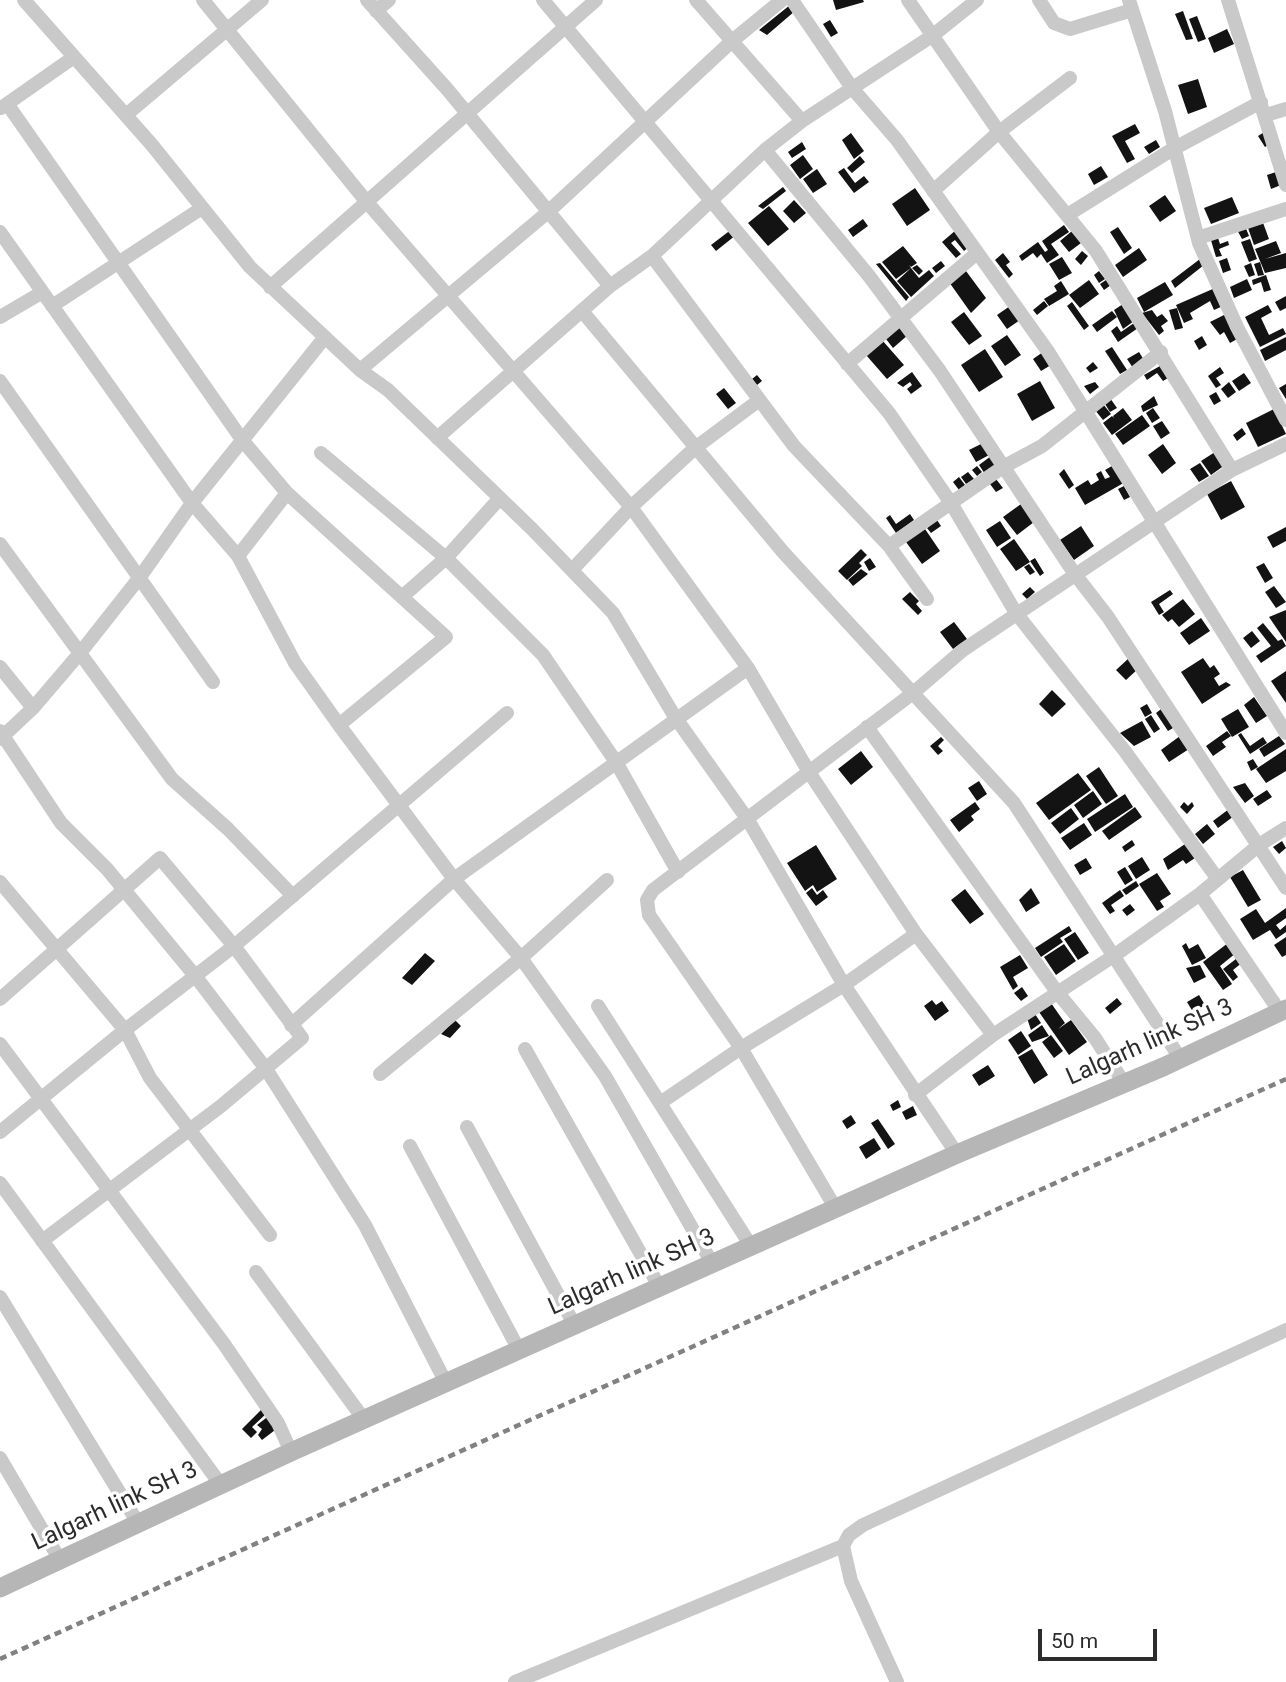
<!DOCTYPE html>
<html>
<head>
<meta charset="utf-8">
<style>
	body { margin:0 }
	#map { position:relative; width:1286px; height:1682px; overflow:hidden; background:#fff; font-family:Roboto,sans-serif }
	canvas { display:block }
	.scale { position:absolute; left:1038px; top:1629px; width:119px; height:32px; box-sizing:border-box; border:4px solid #2c2c2c; border-top:0; padding-left:9px; font-size:21px; line-height:24px; white-space:nowrap; color:#2c2c2c; -webkit-text-stroke:5px #fff; paint-order:stroke }
</style>
</head>
<body>
<div id="map">
<canvas width="1286" height="1682"></canvas>
<div class="scale">50 m</div>
</div>
<script>
const ctx = document.querySelector('canvas').getContext('2d');
ctx.lineJoin = 'round';
function paint(path, color) {
  ctx.fillStyle = color;
  ctx.fill(path, 'evenodd');
}
function toPath(rows) {
  const path = new Path2D();
  for (const r of rows) {
    path.moveTo(r[0], r[1]);
    for (let i = 2; i < r.length; i += 2) path.lineTo(r[i], r[i + 1]);
  }
  return path;
}
function stroke(path, color, width, dash) {
  ctx.strokeStyle = color;
  ctx.lineWidth = width;
  ctx.lineCap = dash ? 'butt' : 'round';
  ctx.setLineDash(dash || []);
  ctx.stroke(path);
}
function drawText(font, color, halo, rows, align = 'center') {
  ctx.font = font + ' Roboto,sans-serif';
  ctx.lineWidth = 7;
  ctx.setLineDash([]);
  ctx.textBaseline = 'middle';
  ctx.strokeStyle = halo;
  ctx.fillStyle = color;
  for (const [text, x, y, turn = 0] of rows) {
    ctx.save();
    ctx.translate(x, y);
    ctx.rotate((+turn || 0) * Math.PI / 180);
    ctx.textAlign = isNaN(turn) ? turn : align;
    if (halo) ctx.strokeText(text, 0, 0);
    ctx.fillText(text, 0, 0);
    ctx.restore();
  }
}
paint(toPath([
	[833,0,863,0,864,2,836,10],
	[790,5,795,11,767,35,759,30],
	[1183,11,1193,39,1186,40,1175,14],
	[1197,16,1206,39,1198,42,1189,19],
	[830,20,838,33,831,37,823,24],
	[1227,29,1234,44,1214,53,1208,38],
	[1198,79,1207,107,1188,114,1178,85],
	[1135,124,1140,133,1125,141,1135,159,1127,163,1112,136],
	[1266,131,1270,144,1265,147,1258,136],
	[851,133,864,151,854,159,842,140],
	[1156,140,1160,147,1149,154,1144,147],
	[802,142,806,149,792,158,788,152],
	[803,155,813,169,800,179,790,165],
	[860,156,865,162,852,173,847,168],
	[1101,166,1108,177,1094,185,1088,174],
	[844,168,855,183,864,176,869,182,854,193,838,172],
	[817,169,827,184,813,193,803,179],
	[1276,172,1281,185,1271,189,1267,175],
	[783,187,786,191,763,209,758,206],
	[915,188,930,210,907,226,892,204],
	[1165,195,1176,211,1160,222,1149,206],
	[1232,197,1239,213,1211,224,1204,208],
	[794,200,806,213,794,223,783,211],
	[769,206,789,229,768,246,748,223],
	[863,219,868,226,853,237,848,230],
	[1262,220,1269,239,1254,245,1247,225],
	[1064,225,1069,232,1051,244,1059,255,1047,263,1041,254,1037,258,1033,253,1022,261,1019,256,1038,242,1045,252,1048,250,1042,241],
	[1245,226,1249,236,1242,239,1236,228],
	[1118,227,1132,248,1124,254,1110,232],
	[732,229,736,235,716,251,711,245],
	[956,230,971,245,964,251,955,240,951,243,961,254,956,258,942,242],
	[1072,231,1081,243,1069,252,1060,241],
	[1217,235,1220,244,1228,241,1229,245,1219,249,1222,256,1216,257,1210,237],
	[1250,239,1257,259,1249,262,1241,242],
	[1276,241,1281,253,1265,259,1286,253,1286,268,1265,273,1255,249],
	[903,246,917,263,911,267,909,265,911,268,896,279,882,262],
	[1139,248,1147,260,1123,277,1115,265],
	[1082,251,1088,256,1081,265,1075,259],
	[1003,253,1010,262,1006,265,1013,274,1009,278,995,260],
	[1062,257,1072,273,1059,280,1049,264],
	[1227,258,1231,270,1223,273,1219,261],
	[1200,259,1204,265,1175,288,1171,281],
	[941,261,945,266,936,273,932,268],
	[1260,262,1264,275,1258,276,1254,264],
	[880,263,909,297,906,301,876,264],
	[1251,263,1255,275,1249,277,1244,266],
	[917,265,923,271,919,275,912,268],
	[911,268,919,278,929,270,934,276,911,297,897,281],
	[966,271,986,298,971,313,949,282],
	[1099,271,1105,279,1099,283,1094,275],
	[1266,275,1271,290,1264,292,1261,282,1253,285,1252,280],
	[1247,279,1252,290,1234,298,1230,287],
	[1089,280,1099,294,1080,308,1069,295],
	[1106,280,1111,285,1104,290,1100,284],
	[1061,281,1069,294,1049,306,1044,299,1057,291,1054,286],
	[1165,282,1173,295,1144,312,1137,298],
	[1215,288,1223,306,1214,310,1210,301,1190,313,1193,319,1184,323,1176,305],
	[1286,296,1286,308,1280,311,1275,302],
	[1044,301,1048,306,1037,315,1033,310],
	[1072,302,1089,326,1084,330,1067,306],
	[1123,304,1134,321,1123,329,1114,310],
	[1268,305,1272,312,1261,318,1269,335,1283,328,1286,334,1260,347,1245,317],
	[1010,306,1020,320,1007,329,997,315],
	[1177,308,1183,328,1175,330,1169,310],
	[1152,310,1157,317,1162,314,1168,321,1161,326,1164,331,1159,335,1142,313],
	[1112,311,1117,317,1097,332,1092,325],
	[964,312,982,336,969,345,951,322],
	[1226,314,1239,338,1230,343,1224,332,1220,335,1210,322],
	[1134,323,1138,328,1118,342,1111,331,1117,326,1121,332],
	[902,325,909,334,893,348,886,339],
	[1007,335,1021,355,1005,366,991,346],
	[1202,336,1207,345,1199,350,1194,341],
	[1286,337,1286,350,1265,361,1260,350],
	[882,340,904,365,887,379,866,355],
	[1112,347,1127,370,1120,374,1105,351],
	[985,349,1003,377,979,392,961,365],
	[1043,352,1051,365,1041,371,1033,359],
	[1139,352,1144,360,1133,368,1127,359],
	[1093,362,1098,368,1090,373,1086,368],
	[1160,366,1168,378,1163,381,1157,373,1147,380,1144,375],
	[1220,367,1224,373,1216,378,1221,385,1216,388,1208,376],
	[912,372,922,386,911,394,907,389,912,385,910,382,903,387,897,383],
	[1244,373,1251,383,1239,391,1232,381],
	[757,375,762,381,757,385,752,379],
	[1040,381,1055,408,1032,421,1017,394],
	[1095,382,1099,387,1090,394,1084,386],
	[1229,382,1236,392,1228,398,1221,389],
	[1286,384,1286,399,1279,388],
	[724,388,736,403,728,409,716,394],
	[1216,392,1221,401,1214,405,1209,396],
	[1154,396,1158,405,1143,412,1141,406],
	[1110,398,1117,408,1110,412,1105,404],
	[1103,404,1111,414,1103,420,1095,410],
	[1123,408,1132,420,1112,435,1103,423,1112,416,1114,418,1113,416],
	[1153,408,1160,418,1152,423,1146,413],
	[1274,409,1286,434,1258,447,1246,423],
	[1142,415,1150,426,1123,445,1115,434],
	[1162,421,1170,433,1161,439,1153,426],
	[1242,428,1246,434,1237,441,1233,435],
	[985,442,991,454,976,462,969,450],
	[1163,444,1176,463,1162,474,1148,455],
	[1215,452,1225,465,1211,475,1201,461],
	[991,456,997,465,985,474,979,465],
	[1117,463,1127,481,1085,505,1075,488,1088,480,1091,485,1099,480,1096,474,1101,471,1105,479,1110,477,1105,470],
	[1200,463,1209,476,1199,482,1190,469],
	[977,466,982,472,977,476,972,470],
	[1064,469,1074,485,1069,489,1059,474],
	[968,472,974,479,966,484,961,477],
	[959,477,965,485,959,490,953,482],
	[996,479,1003,488,996,492,990,484],
	[1231,481,1245,507,1221,520,1207,494],
	[1124,486,1130,497,1124,500,1118,489],
	[1021,504,1034,522,1017,535,1003,517],
	[910,514,914,520,896,533,886,518,890,515,896,524],
	[937,520,941,526,931,533,927,528],
	[1000,521,1011,538,997,547,986,530],
	[1081,526,1094,546,1074,560,1060,540],
	[1286,527,1286,541,1273,548,1267,537],
	[925,529,940,551,922,564,906,542],
	[1014,539,1030,562,1016,571,1000,549],
	[861,549,867,555,859,563,862,566,847,580,838,571],
	[870,558,876,567,869,571,864,562],
	[1035,558,1044,573,1040,576,1030,561],
	[1264,563,1273,578,1265,583,1256,567],
	[1029,564,1035,572,1030,575,1024,567],
	[861,569,868,574,853,586,848,580],
	[1274,586,1286,602,1276,608,1265,592],
	[1030,587,1035,592,1027,599,1022,594],
	[1170,590,1173,594,1159,604,1164,612,1159,615,1151,602],
	[910,592,919,601,916,604,922,611,918,615,902,599],
	[1183,599,1195,614,1179,627,1172,619,1168,622,1162,615],
	[1286,610,1286,642,1269,617],
	[1201,618,1210,631,1189,645,1180,633],
	[954,622,967,639,953,649,940,632],
	[1263,623,1278,641,1282,639,1286,646,1261,663,1256,656,1271,646,1257,628],
	[1252,631,1260,641,1251,648,1243,638],
	[1129,658,1139,668,1126,680,1116,670],
	[1203,658,1210,668,1214,665,1220,674,1214,678,1219,686,1226,682,1231,685,1202,704,1181,672],
	[1286,671,1286,703,1271,681],
	[1052,690,1066,704,1052,717,1039,704],
	[1254,697,1267,716,1256,723,1244,705],
	[1147,704,1152,713,1145,717,1140,708],
	[1165,706,1178,725,1168,731,1156,713],
	[1238,709,1249,727,1232,737,1221,719],
	[1151,715,1160,729,1154,733,1145,719],
	[1142,721,1151,737,1134,746,1120,733],
	[1227,731,1231,736,1222,742,1226,747,1213,756,1206,746],
	[1241,733,1250,746,1263,737,1267,743,1250,754,1238,735],
	[1180,736,1189,749,1169,762,1161,750],
	[1279,736,1285,744,1264,757,1259,749],
	[941,737,944,740,938,746,943,751,938,755,930,746],
	[1286,749,1286,771,1266,783,1256,769],
	[861,751,873,767,851,785,838,769],
	[1253,759,1258,767,1251,771,1247,762],
	[1099,767,1118,796,1106,804,1086,776],
	[1078,773,1091,790,1049,820,1036,803],
	[979,781,987,794,977,801,968,788],
	[1245,783,1254,796,1245,803,1233,787],
	[1267,790,1272,797,1258,806,1253,799],
	[1093,791,1102,804,1083,818,1074,805],
	[1125,794,1133,807,1095,832,1087,819],
	[975,802,980,809,971,816,974,820,959,832,950,820],
	[1184,802,1188,806,1192,802,1194,806,1187,814,1180,807],
	[1135,807,1142,817,1109,840,1102,831],
	[1071,808,1079,819,1060,834,1051,823],
	[1229,809,1234,816,1218,828,1213,821],
	[1084,823,1092,835,1070,850,1061,838],
	[1207,824,1215,834,1203,844,1195,834],
	[1132,840,1135,845,1125,852,1122,847],
	[1282,841,1286,848,1279,854,1273,847],
	[1185,844,1195,858,1186,864,1183,860,1168,870,1163,859],
	[816,845,837,879,817,892,813,885,805,891,787,863],
	[1142,857,1150,870,1136,879,1128,866],
	[1086,858,1092,868,1080,875,1074,865],
	[1125,867,1133,880,1125,885,1117,872],
	[1243,870,1261,900,1248,907,1230,877],
	[1157,873,1171,894,1160,901,1164,907,1157,911,1139,884],
	[1136,881,1139,886,1126,895,1122,890],
	[812,888,817,895,823,890,828,897,816,906,806,893],
	[1031,888,1040,903,1026,912,1019,900],
	[965,889,984,914,970,924,951,900],
	[1120,890,1124,896,1111,905,1115,911,1110,914,1102,903],
	[1130,904,1135,910,1127,916,1122,910],
	[1286,908,1286,918,1276,925,1280,930,1286,925,1286,932,1276,939,1270,930,1253,940,1240,919,1256,909,1265,923],
	[1069,926,1072,931,1060,938,1063,942,1041,957,1035,948],
	[1075,932,1089,953,1078,960,1064,939],
	[1286,937,1286,955,1282,957,1274,945],
	[1186,943,1189,949,1198,944,1206,958,1192,965,1182,946],
	[1228,943,1236,953,1220,966,1232,984,1223,990,1203,962],
	[1064,944,1076,961,1056,975,1044,957],
	[425,953,435,961,412,985,402,978],
	[1020,955,1028,968,1013,977,1018,986,1013,990,1000,967],
	[1241,955,1243,962,1233,970,1238,977,1233,981,1223,969],
	[1200,965,1206,977,1194,983,1186,968],
	[1022,987,1028,996,1021,1001,1014,993],
	[1199,995,1205,1005,1193,1012,1187,1002],
	[1117,998,1122,1004,1110,1014,1105,1008],
	[932,1000,936,1005,942,1001,949,1011,935,1021,924,1006],
	[1051,1003,1065,1023,1058,1029,1071,1020,1087,1042,1069,1055,1039,1012],
	[1035,1014,1041,1023,1031,1030,1027,1018],
	[455,1020,461,1026,450,1038,441,1034],
	[1042,1025,1049,1036,1032,1042,1028,1035],
	[1021,1031,1031,1046,1018,1055,1008,1040],
	[1051,1035,1063,1051,1054,1058,1042,1042],
	[1032,1049,1048,1075,1034,1084,1018,1057],
	[988,1065,995,1076,979,1086,972,1075],
	[898,1100,901,1107,893,1111,890,1105],
	[913,1106,917,1115,906,1120,902,1112],
	[851,1115,856,1123,847,1129,842,1121],
	[878,1119,895,1144,888,1149,871,1123],
	[874,1138,881,1149,866,1159,859,1147],
	[263,1408,267,1413,252,1427,257,1432,251,1438,242,1429],
	[270,1415,279,1427,262,1440,258,1435,262,1429,257,1425]
]), '#131313');
stroke(toPath([
	[24,0,152,145,250,267,360,370,388,390,532,529,613,613,675,717,748,820,844,985,957,1154],
	[203,0,366,201,631,507,748,668,809,772,916,934],
	[367,0,447,89,610,286],
	[543,0,889,413,951,503,1016,613,1124,750,1217,878],
	[696,0,802,121],
	[792,0,852,88,897,140,1047,350,1286,733],
	[908,0,999,132,1096,251,1232,470],
	[1039,0,1054,23,1070,29,1132,10],
	[1129,0,1165,111,1199,243,1237,327,1286,420],
	[1228,0,1286,185],
	[376,11,389,0],
	[8,105,243,441,287,493,446,637,339,725],
	[1,108,74,57],
	[126,115,262,0],
	[1266,115,1286,109],
	[765,150,869,276,940,371,1074,573,1108,617,1286,888],
	[933,191,999,132,1070,78],
	[1069,214,1173,149,1261,102],
	[0,232,192,503,238,556,295,663,339,725,454,879,521,958,605,1076,712,1263],
	[1198,238,1286,209],
	[652,256,794,446,889,546,927,599],
	[270,287,596,0],
	[52,306,202,208],
	[582,311,783,552,1014,803,1180,1058],
	[0,317,41,293],
	[847,364,977,253],
	[360,370,548,212,732,41,782,0],
	[0,381,213,682],
	[437,438,610,286,652,256,765,150,802,121,932,36,977,0],
	[321,453,446,558,543,655,616,762,678,872],
	[0,544,172,779,228,829,293,896],
	[889,546,1003,467,1042,446,1161,352],
	[238,556,287,493],
	[572,570,631,507,695,448,758,401],
	[403,596,446,558,500,498],
	[0,667,33,708],
	[867,727,1057,992,1095,1038,1124,1083],
	[0,731,61,823,107,869,196,977,266,1069,365,1225,446,1383],
	[0,739,33,708,80,653,140,577,192,503,325,337],
	[0,882,125,1030,150,1078,270,1235],
	[1200,894,1280,1012],
	[0,999,160,858,234,946,302,1038,221,1106,42,1241],
	[598,1006,751,1246],
	[291,1025,454,879,748,668],
	[0,1044,224,1344,278,1423,291,1452],
	[525,1049,660,1288],
	[380,1074,521,958,607,880],
	[915,1095,993,1035,1115,955,1200,894,1259,845,1286,828],
	[660,1103,741,1048,844,985,916,934,993,1035],
	[467,1127,575,1326],
	[0,1132,125,1030,234,946,507,713],
	[410,1146,519,1350],
	[0,1183,221,1485],
	[836,1209,741,1048,649,915,647,900,653,890,913,693,963,650,1232,470,1286,444],
	[256,1272,365,1421],
	[0,1297,138,1523],
	[0,1458,60,1560],
	[515,1682,843,1546],
	[897,1682,851,1581,843,1546,849,1535,863,1525,1286,1330]
]), '#c9c9c9', 14);
stroke(toPath([
	[0,1588,291,1452,957,1154,1163,1067,1286,1009]
]), '#b6b6b6', 19);
stroke(toPath([
	[0,1659,1286,1079]
]), '#818181', 4.5, [7, 5]);
drawText('24px', '#2c2c2c', '#fff', [
	["Lalgarh link SH 3",1150,1043,-24],
	["Lalgarh link SH 3",632,1273,-24],
	["Lalgarh link SH 3",115,1507,-25]
]);
</script>
</body>
</html>
